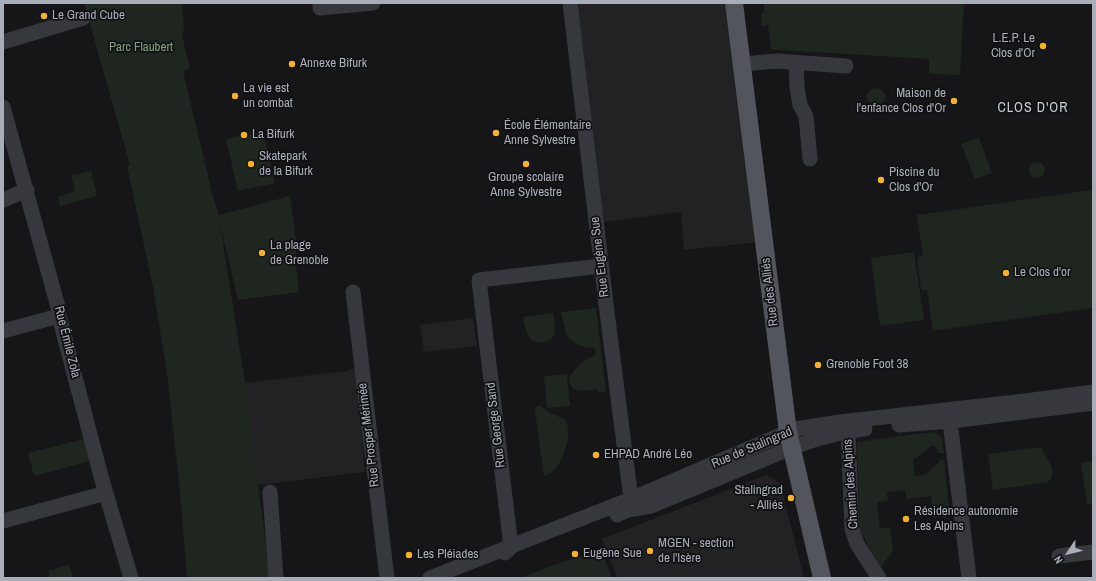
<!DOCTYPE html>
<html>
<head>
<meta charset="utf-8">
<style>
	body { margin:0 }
	#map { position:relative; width:1096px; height:581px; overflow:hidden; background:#161618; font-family:"Archivo Narrow",sans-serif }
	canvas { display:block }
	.frame { position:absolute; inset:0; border:4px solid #a8adb8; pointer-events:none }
	.north { position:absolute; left:1048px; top:533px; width:40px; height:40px; -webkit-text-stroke:3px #111113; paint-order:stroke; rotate:235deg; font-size:11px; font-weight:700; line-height:16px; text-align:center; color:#a8adb8 }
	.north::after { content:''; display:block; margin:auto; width:14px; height:18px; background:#a8adb8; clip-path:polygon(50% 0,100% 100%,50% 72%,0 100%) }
</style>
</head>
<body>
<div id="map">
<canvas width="1096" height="581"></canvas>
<div class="frame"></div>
<div class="north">N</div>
</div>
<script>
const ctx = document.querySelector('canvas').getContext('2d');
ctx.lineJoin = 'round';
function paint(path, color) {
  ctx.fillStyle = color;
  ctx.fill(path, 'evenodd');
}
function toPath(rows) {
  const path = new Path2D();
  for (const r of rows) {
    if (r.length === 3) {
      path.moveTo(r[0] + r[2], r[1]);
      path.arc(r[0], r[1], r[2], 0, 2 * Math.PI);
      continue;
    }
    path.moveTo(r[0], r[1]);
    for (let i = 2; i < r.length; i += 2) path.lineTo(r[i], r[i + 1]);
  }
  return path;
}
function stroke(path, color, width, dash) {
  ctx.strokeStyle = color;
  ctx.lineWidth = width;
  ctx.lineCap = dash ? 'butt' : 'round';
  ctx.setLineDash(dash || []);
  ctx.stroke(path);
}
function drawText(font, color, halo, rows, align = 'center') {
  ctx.font = font + ' "Archivo Narrow",sans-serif';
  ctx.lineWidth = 3.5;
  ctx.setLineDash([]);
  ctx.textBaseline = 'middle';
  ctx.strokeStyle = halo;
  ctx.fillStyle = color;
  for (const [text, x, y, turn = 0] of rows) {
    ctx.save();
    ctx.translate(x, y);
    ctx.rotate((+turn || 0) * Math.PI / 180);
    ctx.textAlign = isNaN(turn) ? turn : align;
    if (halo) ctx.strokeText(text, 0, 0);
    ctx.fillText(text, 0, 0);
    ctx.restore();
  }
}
paint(toPath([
	[575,3,725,3,760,242,684,250,681,212,602,222],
	[473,318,477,346,424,352,420,325],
	[356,368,365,472,258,485,245,383,346,371],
	[766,475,780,483,804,578,617,578,602,539]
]), '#222225');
paint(toPath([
	[84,3,182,3,184,28,182,35,190,69,183,71,213,197,219,215,290,196,297,248,295,257,299,292,238,300,220,224,245,383,270,578,187,578,181,502,167,373,153,287,127,166,130,165],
	[764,3,964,3,960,75,929,74,929,59,780,50,771,50,768,25,762,26,761,14,764,13],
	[876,97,9],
	[263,131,275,183,238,191,226,139],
	[979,138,992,173,975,179,961,144],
	[1037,170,8],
	[91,171,97,196,60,206,58,197,75,191,71,175,73,174,74,175],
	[1091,190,1093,202,1093,308,933,331,927,290,921,290,917,257,923,256,917,215],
	[914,252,924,320,880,326,871,258],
	[596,308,606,392,599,393,599,391,596,389,581,391,573,389,569,382,570,376,577,367,584,361,595,355,596,351,594,348,584,347,577,344,567,337,561,312],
	[554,313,555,333,551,339,545,342,537,342,530,339,526,331,523,317],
	[567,374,570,406,547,408,544,376],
	[540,406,552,414,564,419,567,423,568,430,568,440,564,453,559,464,551,473,544,476,535,411,536,407],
	[932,432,938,434,942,438,944,453,938,453,936,448,933,445,913,460,915,476,926,474,942,459,944,460,950,516,933,518,931,496,906,499,905,490,887,492,888,501,877,502,880,528,890,527,893,551,880,568,860,530,857,442],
	[84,439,90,461,34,476,28,453],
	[1041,447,1052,468,1052,475,1051,479,1047,482,993,490,988,454],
	[1093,461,1093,503,1087,504,1081,463],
	[601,549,612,578,520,578,549,567],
	[69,565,73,578,50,578,48,571]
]), '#1e261f');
stroke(toPath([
	[320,3,320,8,373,3],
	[570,3,606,304,631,499,629,508],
	[3,42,83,18],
	[796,62,797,87,800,105,806,116,810,159],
	[742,64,777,61,846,66],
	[3,107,58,307,59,316,102,480,131,578],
	[3,200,27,190],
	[353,292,387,578],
	[3,331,59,316],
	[950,421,969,578],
	[899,425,952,421,1093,403],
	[848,431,852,529,857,544,879,578],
	[270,492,276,578],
	[617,515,628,510,651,506,791,448,817,439,848,431,865,429],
	[3,521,106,493],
	[505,553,511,547,479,280,601,266],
	[1059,556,1093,552],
	[430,578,631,499,788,432,801,428,840,422,1025,401,1093,392]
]), '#37383d', 15);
stroke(toPath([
	[734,3,788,432,822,578]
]), '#53555c', 18);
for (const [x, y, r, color] of [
	[44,16,4,"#f2b134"],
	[1043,46,4,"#f2b134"],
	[292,64,4,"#f2b134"],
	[235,96,4,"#f2b134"],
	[954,101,4,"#f2b134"],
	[496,133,4,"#f2b134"],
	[244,135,4,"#f2b134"],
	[251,164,4,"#f2b134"],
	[526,164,4,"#f2b134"],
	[881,180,4,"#f2b134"],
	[262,253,4,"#f2b134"],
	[1006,273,4,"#f2b134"],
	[818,365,4,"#f2b134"],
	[596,455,4,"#f2b134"],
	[791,498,4,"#f2b134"],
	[906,519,4,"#f2b134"],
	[650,551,4,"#f2b134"],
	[575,554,4,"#f2b134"],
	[409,555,4,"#f2b134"]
]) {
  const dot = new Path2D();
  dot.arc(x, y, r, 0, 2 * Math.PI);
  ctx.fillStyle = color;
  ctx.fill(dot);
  stroke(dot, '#111113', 1.5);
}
drawText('13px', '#a8adb8', '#111113', [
	["Le Grand Cube",52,16],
	["L.E.P. Le",1035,39,"right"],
	["Clos d'Or",1035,54,"right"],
	["Annexe Bifurk",300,64],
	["La vie est",243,89],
	["un combat",243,104],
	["Maison de",946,94,"right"],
	["l'enfance Clos d'Or",946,109,"right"],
	["École Élémentaire",504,126],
	["Anne Sylvestre",504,141],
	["La Bifurk",252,135],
	["Skatepark",259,157],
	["de la Bifurk",259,172],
	["Piscine du",889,173],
	["Clos d'Or",889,188],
	["Groupe scolaire",526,178,"center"],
	["Anne Sylvestre",526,193,"center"],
	["La plage",270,246],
	["de Grenoble",270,261],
	["Le Clos d'or",1014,273],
	["Grenoble Foot 38",826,365],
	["EHPAD André Léo",604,455],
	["Stalingrad",783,491,"right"],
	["- Alliés",783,506,"right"],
	["Résidence autonomie",914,512],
	["Les Alpins",914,527],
	["MGEN - section",658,544],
	["de l'Isère",658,559],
	["Eugène Sue",583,554],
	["Les Pléiades",417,555]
], 'left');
drawText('13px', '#7fa381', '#111113', [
	["Parc Flaubert",141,48]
]);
drawText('13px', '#a8adb8', '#111113', [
	["Rue Eugène Sue",600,257,-97],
	["Rue des Alliés",770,292,-97],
	["Rue Émile Zola",67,342,76],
	["Rue George Sand",496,425,-97],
	["Rue Prosper Mérimée",369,435,-97],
	["Rue de Stalingrad",752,448,-23],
	["Chemin des Alpins",851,484,-94]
]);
ctx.letterSpacing = '1px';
drawText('14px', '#c9ccd4', '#111113', [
	["CLOS D'OR",1033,108]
]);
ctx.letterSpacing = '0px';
</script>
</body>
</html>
